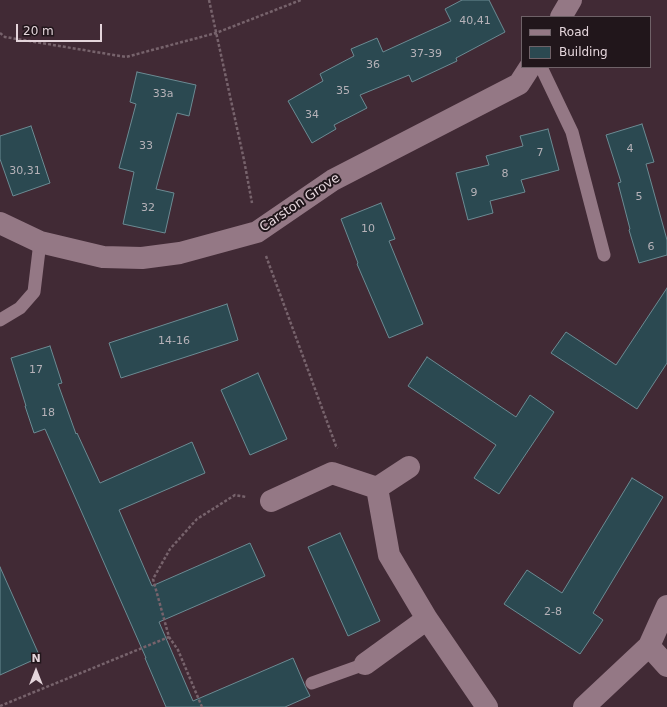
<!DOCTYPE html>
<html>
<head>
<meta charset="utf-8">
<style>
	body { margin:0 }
	#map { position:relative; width:667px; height:707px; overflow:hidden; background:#412a35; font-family:"DejaVu Sans",sans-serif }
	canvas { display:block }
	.legend { position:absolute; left:521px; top:16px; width:130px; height:52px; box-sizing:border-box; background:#21161b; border:1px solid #6f6268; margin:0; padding:5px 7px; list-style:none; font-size:12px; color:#e4d5db }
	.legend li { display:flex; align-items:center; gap:8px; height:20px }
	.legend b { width:20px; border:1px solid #6f6268 }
	.north { position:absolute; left:16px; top:651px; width:40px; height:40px; -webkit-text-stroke:3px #21161b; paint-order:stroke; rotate:0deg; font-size:11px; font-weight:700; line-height:16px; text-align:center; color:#e4d5db }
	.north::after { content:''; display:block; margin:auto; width:14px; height:18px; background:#e4d5db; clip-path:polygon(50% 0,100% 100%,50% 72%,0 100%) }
	.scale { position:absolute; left:16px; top:24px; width:86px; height:18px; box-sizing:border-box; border:2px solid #e4d5db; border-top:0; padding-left:5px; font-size:12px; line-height:14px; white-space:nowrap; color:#e4d5db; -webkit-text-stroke:3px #21161b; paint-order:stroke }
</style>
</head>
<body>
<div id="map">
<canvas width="667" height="707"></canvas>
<ul class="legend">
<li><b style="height:5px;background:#947885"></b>Road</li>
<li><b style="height:11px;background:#2b4951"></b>Building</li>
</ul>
<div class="north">N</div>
<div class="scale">20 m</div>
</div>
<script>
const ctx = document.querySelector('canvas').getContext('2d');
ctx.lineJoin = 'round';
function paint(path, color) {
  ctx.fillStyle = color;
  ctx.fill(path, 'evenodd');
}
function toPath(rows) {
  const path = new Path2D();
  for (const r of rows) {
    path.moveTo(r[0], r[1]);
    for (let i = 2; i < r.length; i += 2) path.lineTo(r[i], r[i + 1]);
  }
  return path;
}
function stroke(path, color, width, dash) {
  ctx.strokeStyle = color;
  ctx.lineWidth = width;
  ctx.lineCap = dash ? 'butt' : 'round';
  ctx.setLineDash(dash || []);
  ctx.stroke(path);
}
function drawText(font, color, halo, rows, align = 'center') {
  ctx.font = font + ' "DejaVu Sans",sans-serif';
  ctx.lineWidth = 4;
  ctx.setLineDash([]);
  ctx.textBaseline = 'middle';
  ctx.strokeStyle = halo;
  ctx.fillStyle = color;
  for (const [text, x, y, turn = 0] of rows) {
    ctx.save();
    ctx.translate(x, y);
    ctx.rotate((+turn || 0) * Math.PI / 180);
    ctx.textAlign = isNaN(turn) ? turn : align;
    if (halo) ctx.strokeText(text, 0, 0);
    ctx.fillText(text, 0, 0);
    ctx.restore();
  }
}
const building = toPath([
	[462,0,489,0,505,32,456,58,457,61,412,82,409,75,360,95,367,108,334,125,336,129,312,143,288,101,323,81,320,74,354,56,351,49,377,38,383,52,451,21,445,9,462,0],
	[137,72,196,85,189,116,177,113,156,189,174,193,165,233,123,224,134,172,119,168,136,104,130,102,137,72],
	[642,124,654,162,646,164,667,240,667,255,639,263,629,230,630,229,618,183,621,182,606,135,642,124],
	[31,126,50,183,13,196,0,159,0,136,31,126],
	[548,129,559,170,521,180,525,192,490,201,493,213,468,220,456,173,489,165,486,156,523,146,520,136,548,129],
	[381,203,395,239,389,241,423,324,389,338,357,264,358,263,341,219,381,203],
	[667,288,667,363,637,409,551,353,566,332,616,365,667,288],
	[227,304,238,340,121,378,109,343,227,304],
	[50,346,62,383,58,384,76,434,77,433,100,483,192,442,205,473,119,510,152,586,250,543,265,576,159,622,193,701,293,658,305,686,310,696,285,707,166,707,145,658,146,658,45,429,34,433,25,406,26,406,11,358,50,346],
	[427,357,516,417,530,395,554,412,499,494,474,478,496,445,408,386,427,357],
	[258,373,287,439,250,455,221,390,258,373],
	[632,478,663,497,593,613,603,620,580,654,504,604,527,570,562,593,632,478],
	[340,533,380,621,348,636,308,547,340,533],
	[0,567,40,657,0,675,0,567]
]);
paint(building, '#2b4951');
stroke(building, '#6b8b93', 1);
stroke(toPath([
	[209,0,244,160,252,203],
	[0,33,5,37,126,57,216,33,301,0],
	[266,256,336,446,338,448],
	[0,706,169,637],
	[202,707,178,650,169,637,153,579,170,549,197,519,235,495,246,497]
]), '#77636c', 2.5, [3, 2]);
stroke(toPath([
	[541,67,572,132,604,255],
	[0,320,20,308,34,292,40,242],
	[312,683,365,664]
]), '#947885', 13);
stroke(toPath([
	[561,17,571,0],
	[0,223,40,242,103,257,142,258,180,253,257,232,333,180,519,84,530,67],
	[377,488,389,555,427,619,487,707],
	[271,501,332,473,377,488,409,467],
	[649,646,667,666],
	[365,664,427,619],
	[584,707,649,646,667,606]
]), '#947885', 22);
drawText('11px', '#b6b2b8', null, [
	["40,41",475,21],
	["37-39",426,54],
	["36",373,65],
	["35",343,91],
	["33a",163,94],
	["34",312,115],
	["33",146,146],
	["4",630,149],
	["7",540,153],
	["30,31",25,171],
	["8",505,174],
	["9",474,193],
	["5",639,197],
	["32",148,208],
	["10",368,229],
	["6",651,247],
	["14-16",174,341],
	["17",36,370],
	["18",48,413],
	["2-8",553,612]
]);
drawText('13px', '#e4d5db', '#21161b', [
	["Carston Grove",300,203,-34]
]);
</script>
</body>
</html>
